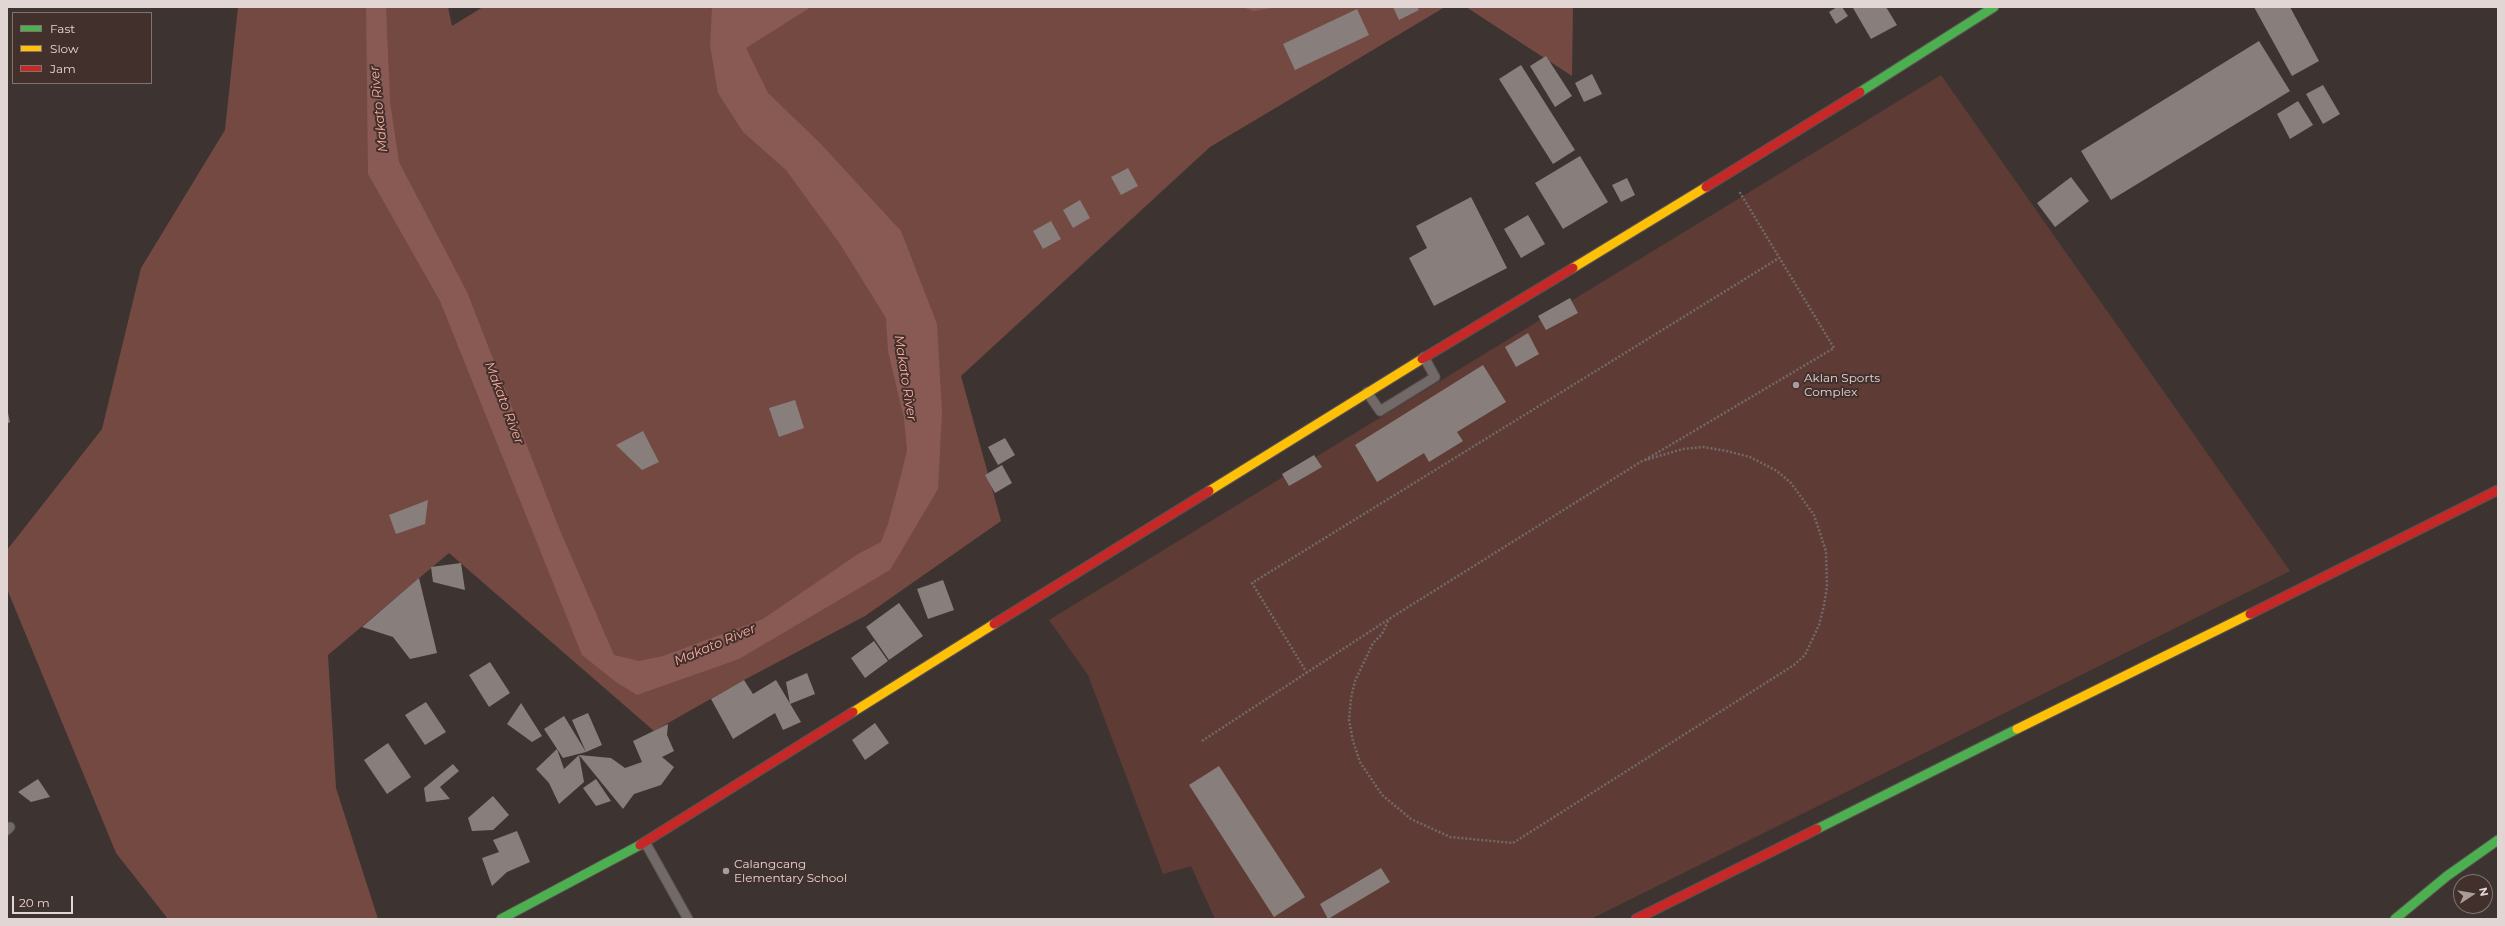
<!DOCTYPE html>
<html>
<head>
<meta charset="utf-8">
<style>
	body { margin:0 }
	#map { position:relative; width:2505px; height:926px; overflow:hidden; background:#3d3432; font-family:Montserrat,sans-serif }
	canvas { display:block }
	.frame { position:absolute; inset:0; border:8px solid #e2d6d4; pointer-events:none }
	.legend { position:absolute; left:12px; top:12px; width:140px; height:72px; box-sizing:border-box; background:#42302d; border:1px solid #827270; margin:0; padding:5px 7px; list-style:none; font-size:12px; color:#e2d6d4 }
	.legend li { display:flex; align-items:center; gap:8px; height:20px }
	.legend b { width:20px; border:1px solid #827270 }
	.north { position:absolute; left:2453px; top:874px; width:40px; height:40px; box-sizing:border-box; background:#42302d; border:1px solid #827270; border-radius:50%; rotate:78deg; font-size:11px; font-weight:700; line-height:16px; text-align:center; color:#e2d6d4 }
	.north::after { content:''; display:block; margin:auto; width:14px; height:18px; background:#a89d9b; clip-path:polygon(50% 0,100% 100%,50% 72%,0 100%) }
	.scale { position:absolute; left:12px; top:896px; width:61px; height:18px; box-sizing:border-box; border:2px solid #e2d6d4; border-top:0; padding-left:5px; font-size:12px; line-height:14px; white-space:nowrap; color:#e2d6d4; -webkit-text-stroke:3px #42302d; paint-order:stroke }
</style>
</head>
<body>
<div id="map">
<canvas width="2505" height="926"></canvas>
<div class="frame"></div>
<ul class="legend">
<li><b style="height:5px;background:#4caf50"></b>Fast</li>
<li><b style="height:5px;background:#ffc107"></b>Slow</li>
<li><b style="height:5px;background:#c62828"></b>Jam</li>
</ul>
<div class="north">N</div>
<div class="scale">20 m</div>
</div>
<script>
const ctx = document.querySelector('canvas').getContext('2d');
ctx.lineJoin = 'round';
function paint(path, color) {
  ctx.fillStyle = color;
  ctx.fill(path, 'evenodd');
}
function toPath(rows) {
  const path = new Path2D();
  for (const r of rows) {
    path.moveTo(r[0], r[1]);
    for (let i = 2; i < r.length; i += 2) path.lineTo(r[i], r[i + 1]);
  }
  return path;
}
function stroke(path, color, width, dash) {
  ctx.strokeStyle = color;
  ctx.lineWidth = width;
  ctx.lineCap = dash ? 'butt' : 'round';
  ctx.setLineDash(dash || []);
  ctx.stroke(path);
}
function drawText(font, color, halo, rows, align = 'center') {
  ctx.font = font + ' Montserrat,sans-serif';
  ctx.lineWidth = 4;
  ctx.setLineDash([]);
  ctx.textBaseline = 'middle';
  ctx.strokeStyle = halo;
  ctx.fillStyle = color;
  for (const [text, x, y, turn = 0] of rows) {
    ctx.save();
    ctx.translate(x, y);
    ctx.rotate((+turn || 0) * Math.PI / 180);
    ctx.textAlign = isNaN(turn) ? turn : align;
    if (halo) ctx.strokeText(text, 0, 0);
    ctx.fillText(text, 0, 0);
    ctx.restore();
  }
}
paint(toPath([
	[1941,75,2290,571,1591,919,1215,919,1191,866,1163,874,1088,675,1049,620]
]), '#5f3b35');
paint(toPath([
	[238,7,448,7,452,26,483,7,1445,7,1210,147,961,376,1001,521,865,616,744,680,654,731,449,553,328,655,336,788,378,919,168,919,116,853,7,589,7,550,102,429,141,268,225,130],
	[1466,7,1573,7,1572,76]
]), '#744942');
paint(toPath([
	[366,7,386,7,390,102,399,162,467,292,559,528,614,655,639,661,663,656,763,619,858,554,881,542,888,524,901,475,907,450,904,418,888,351,886,318,840,244,786,170,743,132,718,93,710,45,712,8,811,7,746,48,768,93,820,143,901,231,937,324,942,412,938,489,890,570,739,659,637,695,616,682,582,655,440,301,368,174],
	[1242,7,1278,7,1254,11]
]), '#895a53');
paint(toPath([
	[1393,7,1417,7,1419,10,1399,20],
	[1837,7,1842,7,1848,16,1836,24,1829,12],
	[1856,7,1886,7,1897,25,1871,39,1853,8],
	[2254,7,2290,7,2319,61,2292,76],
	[1357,9,1369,35,1295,70,1283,44],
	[2259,41,2290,91,2111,200,2081,151],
	[1546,56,1572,96,1555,107,1530,66],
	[1521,65,1575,150,1553,164,1499,79],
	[1592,74,1602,94,1584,102,1575,83],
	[2323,85,2340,114,2323,124,2306,94],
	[2298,101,2313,125,2290,139,2277,114],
	[1580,156,1608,202,1563,229,1535,183],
	[1128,168,1138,186,1121,195,1111,177],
	[2071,177,2089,201,2055,227,2037,203],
	[1627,178,1635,195,1621,202,1612,185],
	[1471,197,1507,268,1434,306,1409,258,1427,248,1416,226],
	[1080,200,1090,218,1073,228,1063,210],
	[1528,215,1545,244,1521,258,1504,229],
	[1051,221,1061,239,1043,249,1033,231],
	[1570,298,1578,313,1546,330,1538,316],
	[1528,333,1539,354,1516,367,1505,347],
	[1483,365,1506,402,1457,432,1463,441,1429,462,1424,453,1377,482,1355,445],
	[795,400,804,428,779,437,769,408],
	[7,408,10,422,7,424],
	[643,431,659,462,642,470,616,445],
	[1005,438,1015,455,998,465,988,447],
	[1314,455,1322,467,1289,486,1282,474],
	[1002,465,1012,483,995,493,985,475],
	[428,500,425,524,396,534,389,515],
	[461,563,465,590,433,582,431,567],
	[419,578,437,653,410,659,393,637,362,627],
	[943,580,954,610,928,619,917,589],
	[899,603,923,636,889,660,866,627],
	[874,641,888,661,865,678,851,658],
	[490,662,510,693,489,707,469,675],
	[807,673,815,694,790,704,786,682],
	[744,680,753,694,776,680,801,722,783,730,775,713,733,739,711,699],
	[426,702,446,732,425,745,405,715],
	[521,703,542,736,532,742,507,724],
	[588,713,602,745,586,752,572,720],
	[564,716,586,752,563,758,544,729],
	[875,723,889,743,865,760,852,740],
	[668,724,667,735,674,751,662,757,674,767,661,785,634,794,623,809,579,755,611,758,625,768,642,762,633,741],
	[388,743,411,777,387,794,364,760],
	[557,749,564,769,579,755,584,782,559,804,549,783,536,769],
	[453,764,459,771,440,787,450,799,426,802,424,788],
	[1219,766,1305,897,1274,917,1189,785],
	[38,779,50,797,31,802,18,792],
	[596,779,611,801,596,806,583,788],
	[493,796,509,815,493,830,472,831,468,818],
	[517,831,530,862,507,872,492,886,482,858,499,852,493,840],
	[1381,868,1390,882,1328,919,1320,904]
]), '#887f7d');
const lane = toPath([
	[1367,392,1380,411,1435,377,1424,357],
	[7,830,10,827],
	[645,842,688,919]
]);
const fast = toPath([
	[1860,92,1994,7],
	[1817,829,2017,729],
	[501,919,640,845],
	[2395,919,2447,876,2498,840]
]);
const slow = toPath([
	[1573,268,1706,187],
	[1209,491,1422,359],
	[853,712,994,624],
	[2017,729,2250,614]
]);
const jam = toPath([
	[1706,187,1860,92],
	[1422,359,1573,268],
	[2250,614,2498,490],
	[994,624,1209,491],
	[640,845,853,712],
	[1636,919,1817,829]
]);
stroke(lane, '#59514f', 11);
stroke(fast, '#59514f', 11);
stroke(slow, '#59514f', 11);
stroke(jam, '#59514f', 11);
stroke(toPath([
	[1645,460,1834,348,1739,191],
	[1307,673,1252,583,1779,258],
	[1202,741,1389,619,1642,461,1683,449,1703,447,1727,451,1750,457,1777,471,1791,483,1814,515,1826,551,1827,587,1824,605,1819,625,1805,655,1794,665,1513,843,1450,837,1411,819,1382,795,1360,762,1353,741,1349,720,1351,698,1355,681,1373,643,1382,634,1389,619]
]), '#726a69', 2.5, [2, 2]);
stroke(lane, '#726a69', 9);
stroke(fast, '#4caf50', 9);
stroke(slow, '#ffc107', 9);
stroke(jam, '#c62828', 9);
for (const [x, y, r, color] of [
	[1796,385,4,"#a89d9b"],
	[726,871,4,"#a89d9b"]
]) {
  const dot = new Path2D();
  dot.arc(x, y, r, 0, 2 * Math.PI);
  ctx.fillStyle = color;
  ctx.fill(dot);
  stroke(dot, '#42302d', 1.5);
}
drawText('12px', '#e2d6d4', '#42302d', [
	["Aklan Sports",1804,378],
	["Complex",1804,392],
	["Calangcang",734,864],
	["Elementary School",734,878]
], 'left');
drawText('italic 13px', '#feac9f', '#42302d', [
	["Makato River",379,109,-96],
	["Makato River",905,378,81],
	["Makato River",504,403,69],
	["Makato River",715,645,-23]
]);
</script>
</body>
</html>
